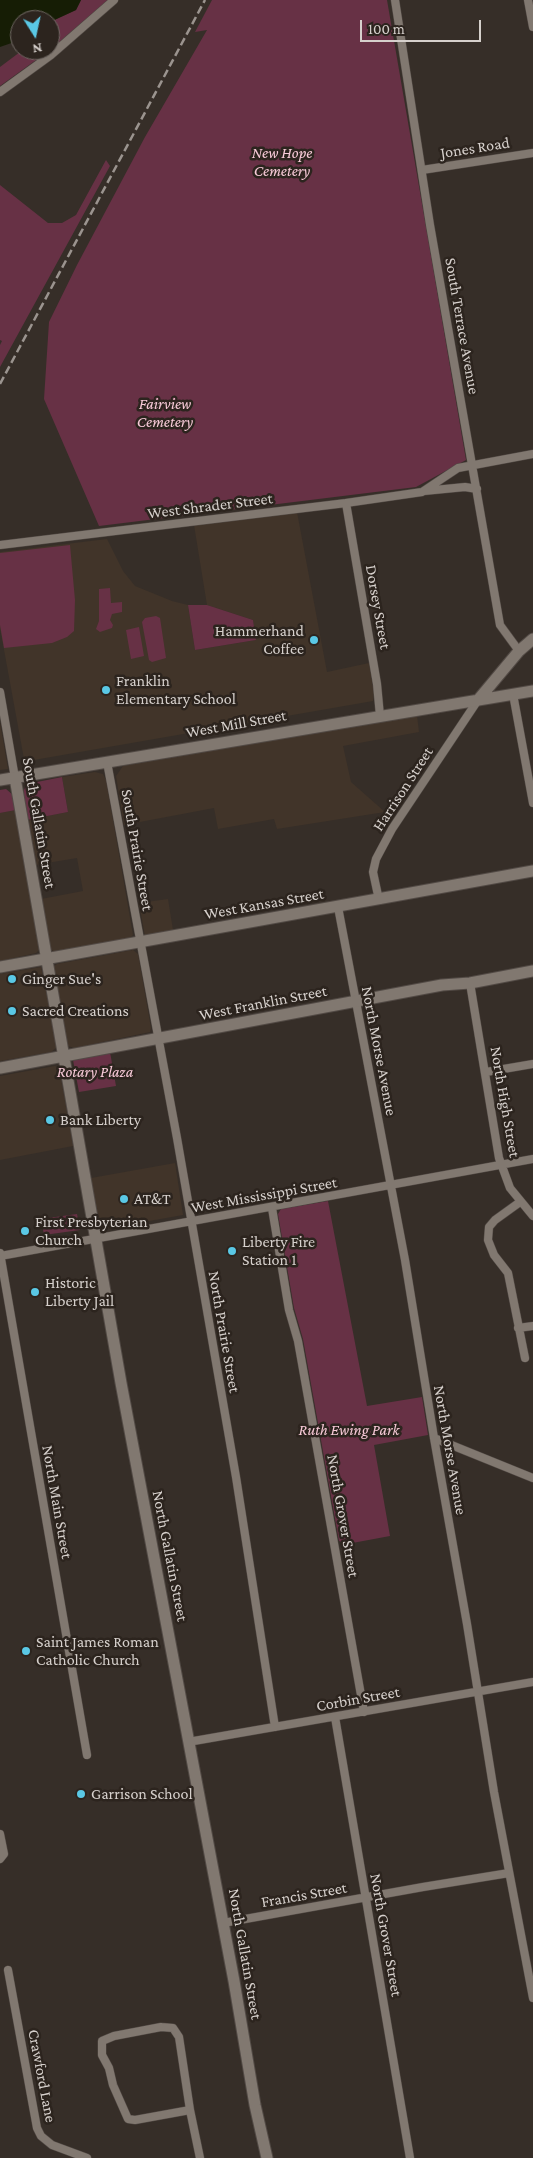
<!DOCTYPE html>
<html>
<head>
<meta charset="utf-8">
<style>
	body { margin:0 }
	#map { position:relative; width:533px; height:2158px; overflow:hidden; background:#362e28; font-family:"Crimson Pro",serif }
	canvas { display:block }
	.north { position:absolute; left:10px; top:10px; width:50px; height:50px; box-sizing:border-box; background:#2c241e; border:1px solid #706964; border-radius:50%; rotate:170deg; font-size:14px; font-weight:700; line-height:20px; text-align:center; color:#d6d0cc }
	.north::after { content:''; display:block; margin:auto; width:18px; height:22px; background:#5ac8e5; clip-path:polygon(50% 0,100% 100%,50% 72%,0 100%) }
	.scale { position:absolute; left:360px; top:20px; width:121px; height:22px; box-sizing:border-box; border:2px solid #d6d0cc; border-top:0; padding-left:6px; font-size:15px; line-height:18px; white-space:nowrap; color:#d6d0cc; -webkit-text-stroke:4px #2c241e; paint-order:stroke }
</style>
</head>
<body>
<div id="map">
<canvas width="533" height="2158"></canvas>
<div class="north">N</div>
<div class="scale">100 m</div>
</div>
<script>
const ctx = document.querySelector('canvas').getContext('2d');
ctx.lineJoin = 'round';
function paint(path, color) {
  ctx.fillStyle = color;
  ctx.fill(path, 'evenodd');
}
function toPath(rows) {
  const path = new Path2D();
  for (const r of rows) {
    path.moveTo(r[0], r[1]);
    for (let i = 2; i < r.length; i += 2) path.lineTo(r[i], r[i + 1]);
  }
  return path;
}
function stroke(path, color, width, dash) {
  ctx.strokeStyle = color;
  ctx.lineWidth = width;
  ctx.lineCap = dash ? 'butt' : 'round';
  ctx.setLineDash(dash || []);
  ctx.stroke(path);
}
function drawText(font, color, halo, rows, align = 'center') {
  ctx.font = font + ' "Crimson Pro",serif';
  ctx.lineWidth = 5;
  ctx.setLineDash([]);
  ctx.textBaseline = 'middle';
  ctx.strokeStyle = halo;
  ctx.fillStyle = color;
  for (const [text, x, y, turn = 0] of rows) {
    ctx.save();
    ctx.translate(x, y);
    ctx.rotate((+turn || 0) * Math.PI / 180);
    ctx.textAlign = isNaN(turn) ? turn : align;
    if (halo) ctx.strokeText(text, 0, 0);
    ctx.fillText(text, 0, 0);
    ctx.restore();
  }
}
paint(toPath([
	[297,512,327,672,369,663,374,693,373,701,28,761,24,759,0,628,0,552,107,539,123,571,135,586,172,601,188,605,195,650,256,640,253,620,207,605,194,525],
	[417,715,419,732,343,746,351,782,385,812,277,829,274,819,218,829,214,808,124,825,116,776,123,766],
	[0,723,8,769,0,770],
	[95,772,103,774,106,780,133,935,130,938,54,952,49,947,41,899,83,891,77,858,35,865,27,820,68,812,62,777],
	[16,810,40,949,36,953,0,961,0,813],
	[168,899,173,930,145,936,139,903],
	[133,950,138,954,151,1028,150,1032,74,1048,68,1046,53,967,57,964],
	[41,967,57,1047,51,1052,0,1061,0,974],
	[55,1066,59,1068,73,1146,0,1160,0,1076],
	[175,1163,183,1215,104,1229,100,1228,91,1178]
]), '#413429');
paint(toPath([
	[81,0,108,0,50,50,50,38,55,34,50,31,50,22,76,10],
	[212,0,387,0,466,460,416,487,99,526,44,399,49,322,77,265,145,137,207,30,195,32],
	[34,50,50,50,0,86,0,67,20,52,27,55],
	[106,160,110,166,0,367,0,345,2,341,0,340,0,185,48,223,62,223,76,215],
	[70,545,75,600,74,631,67,637,52,643,4,648,0,625,0,553],
	[110,588,111,603,122,602,122,612,112,614,110,620,113,625,112,628,100,632,96,629,99,621,99,589],
	[188,605,207,605,253,620,256,640,195,650],
	[156,616,160,618,166,658,152,662,149,660,142,622,145,618],
	[139,627,144,656,131,659,126,630],
	[62,777,68,812,27,820,23,792,26,786,32,783],
	[6,789,13,795,16,810,0,813,0,790],
	[110,1052,116,1086,79,1092,73,1060],
	[328,1201,367,1406,422,1397,428,1435,374,1445,390,1536,347,1544,339,1541,303,1339,294,1308,278,1214,281,1209],
	[77,1214,80,1230,44,1235,41,1219]
]), '#673145');
paint(toPath([
	[0,0,81,0,76,10,50,22,50,20,20,20,20,40,0,47]
]), '#161d05');
const street = toPath([
	[395,0,430,225,500,625,519,651],
	[528,0,533,27],
	[0,92,51,55,114,0],
	[422,170,533,153],
	[424,491,465,487,477,489],
	[346,503,377,684,380,716],
	[0,545,346,503,422,492,458,468,533,454],
	[0,692,15,778],
	[513,694,533,803],
	[107,762,177,1138,236,1477,275,1727],
	[379,900,373,872,376,859,392,829,478,700],
	[338,907,405,1260,434,1438,467,1624,494,1792,533,1998],
	[470,983,499,1158,510,1188,533,1216],
	[486,1072,533,1064],
	[520,1202,495,1220,489,1227,488,1240,494,1255,508,1273,525,1358],
	[272,1208,289,1310,298,1341,364,1712],
	[0,1253,87,1755],
	[0,1256,533,1159],
	[518,1328,533,1326],
	[434,1438,533,1478],
	[335,1717,410,2158],
	[188,1742,533,1682],
	[0,1834,4,1854,0,1859],
	[223,1923,423,1887,509,1873],
	[8,1970,37,2128,41,2136,52,2145,87,2158],
	[161,2027,173,2028,179,2037,190,2110,135,2120,128,2119,113,2085,109,2068,102,2055,102,2041,114,2036,161,2027],
	[190,2110,200,2158]
]);
const secondary = toPath([
	[478,700,519,651,533,639],
	[15,778,121,1383,234,1981,255,2105,267,2158],
	[0,780,533,691],
	[0,967,533,871],
	[0,1068,442,985,470,983,533,971]
]);
stroke(street, '#524a45', 9);
stroke(secondary, '#524a45', 13);
stroke(street, '#817870', 8);
stroke(secondary, '#817870', 11);
stroke(toPath([
	[0,384,205,0]
]), '#9b948f', 2.5, [8, 4]);
for (const [x, y, r, color] of [
	[314,640,5,"#5ac8e5"],
	[106,690,5,"#5ac8e5"],
	[12,979,5,"#5ac8e5"],
	[12,1011,5,"#5ac8e5"],
	[50,1120,5,"#5ac8e5"],
	[124,1199,5,"#5ac8e5"],
	[25,1231,5,"#5ac8e5"],
	[232,1251,5,"#5ac8e5"],
	[35,1292,5,"#5ac8e5"],
	[26,1651,5,"#5ac8e5"],
	[81,1794,5,"#5ac8e5"]
]) {
  const dot = new Path2D();
  dot.arc(x, y, r, 0, 2 * Math.PI);
  ctx.fillStyle = color;
  ctx.fill(dot);
  stroke(dot, '#2c241e', 2);
}
drawText('16px', '#d6d0cc', '#2c241e', [
	["Jones Road",475,148,-9],
	["South Terrace Avenue",462,326,80],
	["West Shrader Street",210,506,-7],
	["Dorsey Street",378,607,80],
	["West Mill Street",236,724,-10],
	["Harrison Street",403,789,-57],
	["South Gallatin Street",39,823,80],
	["South Prairie Street",137,850,80],
	["West Kansas Street",264,904,-10],
	["West Franklin Street",263,1003,-11],
	["North Morse Avenue",379,1051,79],
	["North High Street",505,1102,80],
	["West Mississippi Street",264,1195,-10],
	["North Prairie Street",224,1332,80],
	["North Morse Avenue",450,1450,80],
	["North Main Street",57,1502,80],
	["North Grover Street",343,1516,80],
	["North Gallatin Street",170,1556,79],
	["Corbin Street",358,1699,-10],
	["Francis Street",304,1895,-10],
	["North Grover Street",386,1935,80],
	["North Gallatin Street",245,1954,80],
	["Crawford Lane",42,2076,79]
]);
drawText('italic 16px', '#f8cad8', '#2c241e', [
	["New Hope",282,153],
	["Cemetery",282,171],
	["Fairview",165,404],
	["Cemetery",165,422],
	["Rotary Plaza",95,1072],
	["Ruth Ewing Park",349,1430]
]);
drawText('16px', '#d6d0cc', '#2c241e', [
	["Hammerhand",304,631,"right"],
	["Coffee",304,649,"right"],
	["Franklin",116,681],
	["Elementary School",116,699],
	["Ginger Sue's",22,979],
	["Sacred Creations",22,1011],
	["Bank Liberty",60,1120],
	["AT&T",134,1199],
	["First Presbyterian",35,1222],
	["Church",35,1240],
	["Liberty Fire",242,1242],
	["Station 1",242,1260],
	["Historic",45,1283],
	["Liberty Jail",45,1301],
	["Saint James Roman",36,1642],
	["Catholic Church",36,1660],
	["Garrison School",91,1794]
], 'left');
</script>
</body>
</html>
